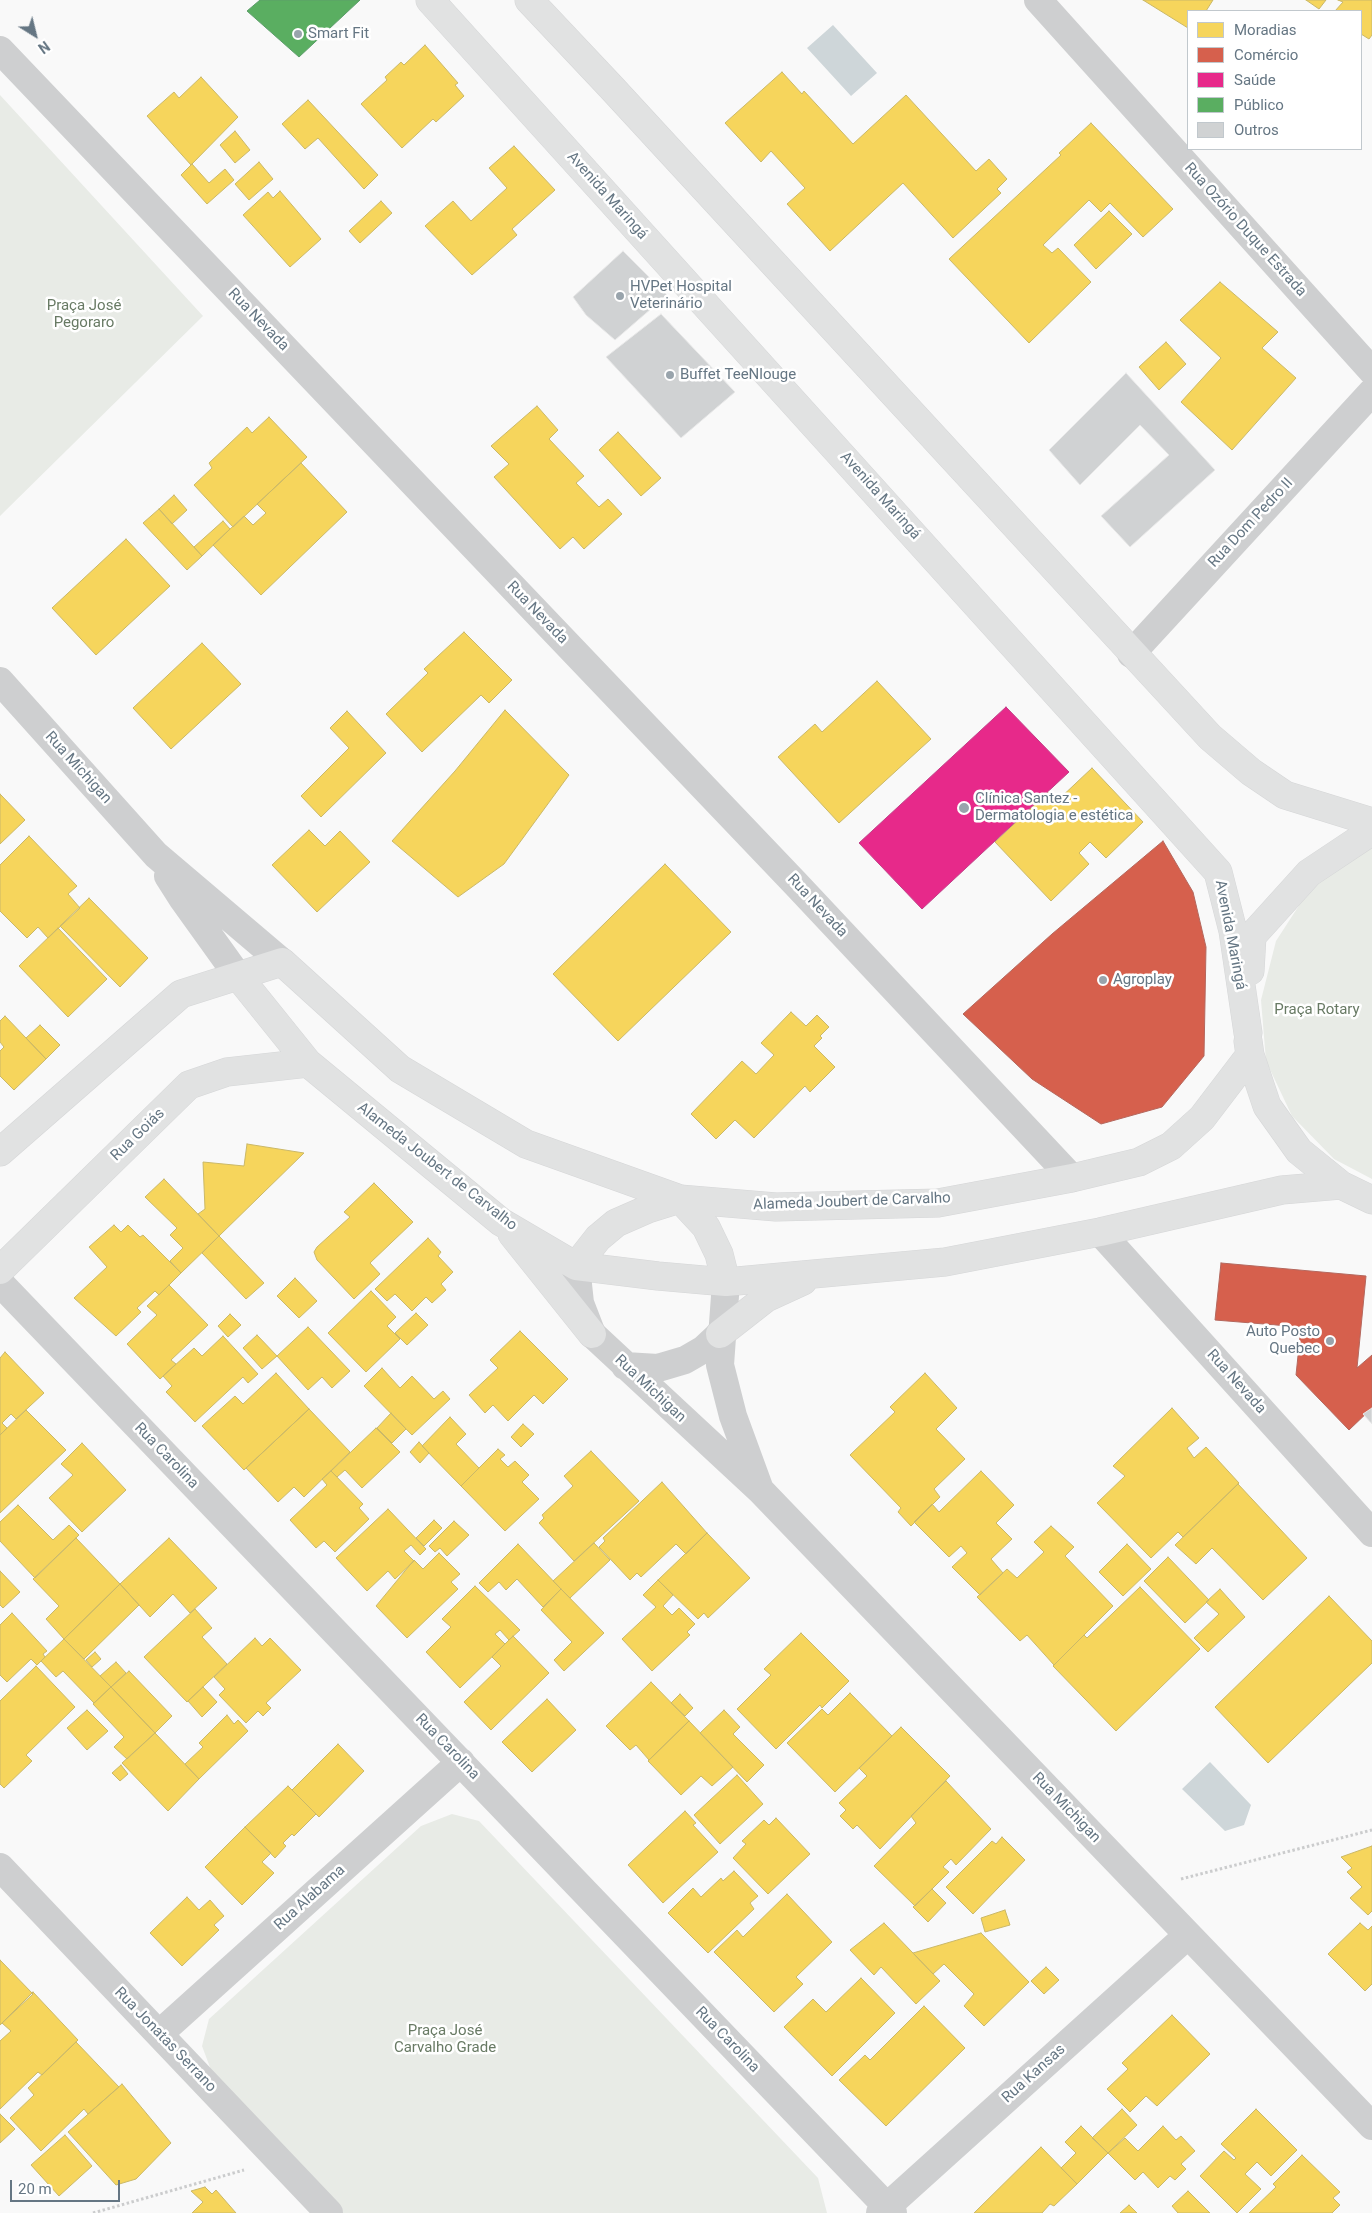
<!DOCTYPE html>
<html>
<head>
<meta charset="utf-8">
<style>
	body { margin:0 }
	#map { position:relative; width:1372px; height:2213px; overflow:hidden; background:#f9f9f9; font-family:Roboto,sans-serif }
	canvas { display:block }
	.legend { position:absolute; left:1187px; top:10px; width:175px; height:140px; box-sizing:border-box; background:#fff; border:1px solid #c1c8cd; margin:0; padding:6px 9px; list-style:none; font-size:15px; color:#657683 }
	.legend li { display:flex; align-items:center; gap:10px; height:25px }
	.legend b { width:25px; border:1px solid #c1c8cd }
	.north { position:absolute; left:10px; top:10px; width:50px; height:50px; -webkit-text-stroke:4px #fff; paint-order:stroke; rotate:144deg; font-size:14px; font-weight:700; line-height:20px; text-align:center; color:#657683 }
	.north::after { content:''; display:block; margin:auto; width:18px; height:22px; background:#657683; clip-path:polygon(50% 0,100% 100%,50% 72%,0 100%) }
	.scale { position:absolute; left:10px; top:2180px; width:110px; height:22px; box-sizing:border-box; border:2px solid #657683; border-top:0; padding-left:6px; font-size:15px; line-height:18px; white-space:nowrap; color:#657683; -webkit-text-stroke:4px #fff; paint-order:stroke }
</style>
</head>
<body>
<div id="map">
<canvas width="1372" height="2213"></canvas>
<ul class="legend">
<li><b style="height:14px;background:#f6d55c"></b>Moradias</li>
<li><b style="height:14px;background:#d6604d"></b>Comércio</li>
<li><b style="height:14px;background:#e7298a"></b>Saúde</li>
<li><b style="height:14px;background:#5aae61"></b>Público</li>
<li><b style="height:14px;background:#d0d2d3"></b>Outros</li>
</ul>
<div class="north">N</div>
<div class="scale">20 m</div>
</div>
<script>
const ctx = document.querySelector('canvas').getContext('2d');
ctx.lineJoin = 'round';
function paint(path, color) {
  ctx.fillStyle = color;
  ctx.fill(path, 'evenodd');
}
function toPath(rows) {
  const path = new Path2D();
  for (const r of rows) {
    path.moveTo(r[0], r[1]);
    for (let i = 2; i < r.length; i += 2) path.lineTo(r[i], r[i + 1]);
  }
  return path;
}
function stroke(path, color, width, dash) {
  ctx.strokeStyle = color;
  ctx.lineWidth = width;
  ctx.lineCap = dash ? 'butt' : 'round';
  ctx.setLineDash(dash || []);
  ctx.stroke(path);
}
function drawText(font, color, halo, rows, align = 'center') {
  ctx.font = font + ' Roboto,sans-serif';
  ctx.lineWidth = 5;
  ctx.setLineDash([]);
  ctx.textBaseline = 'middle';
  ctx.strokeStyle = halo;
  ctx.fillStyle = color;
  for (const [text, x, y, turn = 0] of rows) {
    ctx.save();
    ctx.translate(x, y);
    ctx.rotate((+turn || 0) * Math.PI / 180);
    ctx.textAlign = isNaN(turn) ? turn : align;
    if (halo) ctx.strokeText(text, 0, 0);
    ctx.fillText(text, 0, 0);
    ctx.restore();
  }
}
paint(toPath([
	[0,95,203,316,0,516],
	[1372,848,1372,1179,1334,1159,1292,1116,1266,1061,1261,1000,1276,941,1309,890,1357,853],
	[452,1814,479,1821,818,2178,827,2213,343,2213,214,2078,202,2046,209,2019,421,1826]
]), '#e8ebe6');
paint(toPath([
	[833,25,877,73,851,96,807,48],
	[1210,1762,1251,1805,1244,1825,1225,1831,1182,1789]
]), '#ced6d9');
const homes = toPath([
	[1143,0,1213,0,1206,11,1188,11,1188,28,1143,0],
	[1306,0,1326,0,1319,9,1306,0],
	[1338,0,1372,0,1372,35,1369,39,1361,34,1361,11,1335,11,1343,2,1338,0],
	[425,45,458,83,455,85,464,96,436,122,433,119,402,148,361,104,387,80,385,77,401,62,404,65,425,45],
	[782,72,802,94,804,91,853,144,906,95,976,171,989,159,1007,179,997,189,1001,193,953,238,903,183,830,251,787,204,805,188,771,151,761,162,725,123,782,72],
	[201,77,238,117,191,165,147,116,174,92,179,98,201,77],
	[308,100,378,175,364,189,318,138,305,149,282,124,308,100],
	[1091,123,1173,209,1143,237,1110,203,1101,212,1089,200,1043,245,1052,253,1058,248,1091,282,1029,343,949,259,1061,155,1059,153,1091,123],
	[235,131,250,150,235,163,220,145,235,131],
	[514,146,555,190,512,229,517,235,472,275,425,226,453,201,471,221,507,188,489,168,514,146],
	[259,162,273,179,249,200,235,184,259,162],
	[192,164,209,183,225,169,234,180,207,204,181,175,192,164],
	[280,191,321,239,290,267,243,215,268,192,273,198,280,191],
	[381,201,392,213,360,243,349,231,381,201],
	[1109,211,1132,234,1096,269,1074,245,1109,211],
	[1220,282,1278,332,1262,348,1296,378,1232,450,1181,402,1221,358,1180,320,1220,282],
	[1166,342,1186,364,1159,390,1139,367,1166,342],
	[537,406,558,430,549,439,584,476,576,483,599,507,608,499,622,514,584,549,573,537,560,549,494,477,509,464,491,446,537,406],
	[269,417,307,457,233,527,194,485,212,468,209,463,247,427,252,433,269,417],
	[618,432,661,478,641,496,599,450,618,432],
	[301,463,347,512,261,595,213,545,244,516,253,525,266,513,257,504,301,463],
	[174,495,187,510,172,524,159,509,174,495],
	[159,509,202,556,187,570,143,523,159,509],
	[223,521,230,529,202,556,194,547,223,521],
	[126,539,170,586,96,655,52,608,126,539],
	[464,632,512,680,489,703,481,695,422,752,386,714,428,673,424,669,464,632],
	[202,643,241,684,171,749,133,708,202,643],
	[877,681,931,739,839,823,778,757,815,724,822,732,877,681],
	[505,710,569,775,504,864,458,897,392,841,455,771,505,710],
	[347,711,386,753,321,817,301,796,349,748,330,728,347,711],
	[1092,768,1143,822,1106,858,1090,842,1079,853,1089,864,1051,901,995,842,1048,792,1057,801,1092,768],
	[0,794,25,820,0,844,0,794],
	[309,830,325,846,340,831,370,862,317,912,272,865,309,830],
	[29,836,77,886,68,894,80,908,48,938,38,927,27,938,0,911,0,865,29,836],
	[665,864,731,932,618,1041,553,974,665,864],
	[89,898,148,958,120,987,60,926,89,898],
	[58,928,107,979,68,1017,19,966,58,928],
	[791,1012,806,1026,817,1015,829,1027,820,1036,822,1038,814,1046,835,1067,810,1092,805,1086,754,1138,735,1120,716,1139,691,1114,742,1061,756,1074,774,1055,761,1043,791,1012],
	[5,1016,46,1059,14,1090,0,1076,0,1051,4,1047,0,1042,0,1021,5,1016],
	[40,1025,60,1045,46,1059,26,1038,40,1025],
	[247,1144,304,1153,219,1236,198,1214,205,1209,203,1162,244,1166,247,1144],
	[164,1179,219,1236,181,1273,170,1261,183,1248,170,1235,177,1228,145,1197,164,1179],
	[374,1183,413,1222,370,1263,380,1274,354,1299,317,1260,314,1252,317,1247,350,1217,344,1212,374,1183],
	[114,1225,121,1232,128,1225,140,1237,143,1235,181,1273,159,1295,155,1291,137,1308,141,1312,116,1336,74,1298,107,1267,89,1247,114,1225],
	[219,1236,264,1283,246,1299,202,1253,219,1236],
	[428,1238,441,1252,438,1256,453,1272,441,1284,446,1290,432,1303,426,1297,412,1311,395,1294,387,1301,375,1289,428,1238],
	[295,1278,317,1301,299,1318,277,1296,295,1278],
	[169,1285,208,1325,171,1360,176,1364,160,1379,127,1344,157,1315,147,1306,169,1285],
	[371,1291,396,1317,387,1326,400,1339,366,1372,328,1333,371,1291],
	[416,1313,428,1325,407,1345,395,1333,416,1313],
	[230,1314,241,1325,228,1337,218,1326,230,1314],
	[308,1327,350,1371,332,1388,322,1377,308,1390,277,1356,308,1327],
	[520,1331,568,1379,543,1404,534,1395,508,1421,493,1405,485,1413,469,1395,498,1368,490,1360,520,1331],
	[257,1335,277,1356,262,1369,243,1348,257,1335],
	[223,1336,258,1374,248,1383,243,1377,195,1422,166,1392,172,1386,163,1376,194,1348,202,1356,223,1336],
	[5,1352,44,1393,16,1419,11,1414,2,1423,7,1428,0,1435,0,1358,5,1352],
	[382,1368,400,1388,412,1376,434,1399,443,1391,450,1399,412,1435,364,1386,382,1368],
	[276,1373,309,1409,244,1470,202,1426,235,1396,243,1404,276,1373],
	[925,1373,957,1408,936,1429,965,1459,934,1489,940,1497,911,1526,898,1512,901,1508,850,1455,895,1412,890,1407,925,1373],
	[1172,1408,1199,1438,1187,1448,1194,1458,1206,1447,1239,1483,1183,1537,1178,1532,1151,1558,1097,1503,1125,1476,1113,1466,1172,1408],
	[309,1409,350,1452,304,1497,294,1487,278,1502,246,1468,309,1409],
	[26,1410,66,1450,0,1513,0,1435,26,1410],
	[391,1413,406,1429,392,1443,377,1428,391,1413],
	[450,1417,466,1434,456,1444,479,1468,461,1486,422,1446,450,1417],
	[523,1424,534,1434,521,1447,511,1437,523,1424],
	[376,1428,400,1452,362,1488,345,1470,337,1477,331,1471,376,1428],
	[419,1442,429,1453,420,1463,410,1452,419,1442],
	[82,1443,126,1490,82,1532,49,1498,73,1475,61,1464,82,1443],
	[498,1449,505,1455,500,1459,508,1467,515,1461,529,1475,522,1482,539,1499,505,1531,461,1486,498,1449],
	[591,1451,639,1501,574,1561,539,1523,544,1518,542,1515,573,1486,564,1476,591,1451],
	[331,1471,363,1504,359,1508,369,1519,335,1552,324,1541,316,1548,290,1520,327,1485,322,1479,331,1471],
	[981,1471,1014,1505,996,1523,1012,1539,991,1559,1003,1573,980,1595,952,1567,967,1553,961,1546,949,1557,914,1522,932,1504,939,1512,981,1471],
	[662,1482,707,1533,686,1554,676,1544,641,1577,637,1573,630,1580,599,1547,605,1541,603,1538,662,1482],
	[1238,1484,1307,1558,1263,1600,1212,1548,1196,1564,1175,1545,1238,1484],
	[18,1505,53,1540,69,1525,79,1535,35,1578,0,1541,0,1522,18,1505],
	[388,1509,426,1549,420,1555,411,1545,404,1551,414,1561,395,1579,388,1571,367,1591,336,1558,388,1509],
	[434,1520,442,1528,424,1546,416,1538,434,1520],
	[454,1521,469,1535,447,1556,440,1548,435,1552,429,1546,454,1521],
	[1051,1526,1074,1547,1065,1556,1113,1606,1054,1665,1027,1635,1020,1641,977,1597,1007,1569,1017,1578,1044,1552,1034,1542,1051,1526],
	[707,1533,750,1578,708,1618,704,1613,698,1619,658,1580,707,1533],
	[76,1538,120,1584,64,1639,46,1619,59,1606,33,1579,76,1538],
	[169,1538,217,1588,190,1613,173,1594,150,1617,120,1584,169,1538],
	[594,1543,610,1560,570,1598,553,1581,594,1543],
	[518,1544,561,1589,543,1607,517,1579,506,1590,499,1582,488,1592,479,1583,518,1544],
	[1127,1544,1151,1569,1123,1596,1099,1572,1127,1544],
	[439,1553,460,1574,451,1582,458,1589,407,1638,376,1606,414,1560,423,1569,439,1553],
	[1168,1557,1209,1600,1185,1623,1144,1581,1168,1557],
	[0,1571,20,1592,3,1608,0,1605,0,1571],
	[658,1580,673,1595,663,1606,672,1615,679,1608,695,1624,687,1632,690,1635,652,1671,622,1639,656,1607,643,1595,658,1580],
	[120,1584,139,1605,84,1659,64,1639,120,1584],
	[475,1586,520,1630,509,1640,500,1630,495,1634,505,1644,460,1688,426,1652,451,1627,442,1619,475,1586],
	[1140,1587,1200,1649,1116,1731,1053,1666,1084,1635,1087,1638,1140,1587],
	[561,1589,604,1633,564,1671,554,1660,572,1642,541,1610,561,1589],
	[1220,1589,1245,1617,1208,1652,1194,1638,1219,1614,1206,1602,1220,1589],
	[1329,1596,1372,1641,1372,1663,1268,1763,1215,1707,1329,1596],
	[195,1609,212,1628,202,1637,227,1664,187,1702,144,1657,195,1609],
	[12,1613,47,1651,43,1654,45,1657,37,1665,31,1659,7,1682,0,1675,0,1625,12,1613],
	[801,1633,849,1681,822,1708,820,1705,776,1749,737,1709,771,1675,764,1669,801,1633],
	[513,1636,549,1673,491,1730,464,1702,501,1666,492,1657,513,1636],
	[255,1638,262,1646,270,1638,301,1670,266,1703,271,1708,263,1716,258,1711,246,1723,219,1695,225,1689,214,1677,255,1638],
	[64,1639,111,1687,94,1703,63,1671,56,1677,41,1661,64,1639],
	[95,1652,101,1659,92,1667,86,1660,95,1652],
	[116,1662,126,1673,111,1687,100,1676,116,1662],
	[36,1666,75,1707,26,1755,32,1761,4,1788,0,1784,0,1701,36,1666],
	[129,1671,172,1716,155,1733,111,1687,129,1671],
	[651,1682,689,1721,649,1760,636,1745,630,1750,606,1726,651,1682],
	[111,1687,155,1733,127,1759,114,1747,124,1737,93,1704,111,1687],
	[203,1687,217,1702,202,1717,188,1701,203,1687],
	[850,1693,892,1736,835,1792,787,1743,822,1709,828,1715,850,1693],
	[680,1694,693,1708,685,1716,671,1703,680,1694],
	[547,1699,576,1730,532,1772,502,1742,547,1699],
	[87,1710,108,1731,87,1750,67,1728,87,1710],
	[724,1710,740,1727,733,1734,764,1765,747,1782,700,1733,724,1710],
	[227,1715,234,1724,238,1720,248,1731,199,1779,185,1764,203,1747,199,1743,227,1715],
	[689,1721,733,1767,712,1786,701,1776,681,1795,648,1761,689,1721],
	[901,1727,950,1776,880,1849,857,1825,853,1829,840,1816,846,1810,839,1803,867,1776,859,1768,901,1727],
	[155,1733,199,1779,168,1811,122,1763,155,1733],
	[338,1744,364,1771,319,1817,292,1790,338,1744],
	[121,1765,128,1774,120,1781,112,1773,121,1765],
	[737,1775,763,1804,720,1844,694,1815,737,1775],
	[946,1781,991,1829,956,1865,951,1859,943,1867,949,1872,915,1906,874,1866,916,1823,911,1816,946,1781],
	[288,1786,316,1814,294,1836,292,1834,283,1843,286,1846,275,1858,245,1827,288,1786],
	[685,1811,696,1823,693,1825,718,1852,663,1903,628,1865,685,1811],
	[776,1818,810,1854,768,1894,733,1858,746,1844,742,1841,764,1820,769,1825,776,1818],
	[245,1827,271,1853,262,1862,274,1873,242,1905,205,1867,245,1827],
	[1002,1837,1025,1860,973,1914,946,1887,992,1841,996,1844,1002,1837],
	[1372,1846,1372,1911,1368,1915,1350,1898,1362,1887,1347,1872,1352,1868,1341,1857,1372,1846],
	[734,1871,758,1896,750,1903,754,1909,708,1953,668,1913,693,1888,701,1897,721,1878,723,1881,734,1871],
	[932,1889,946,1903,928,1922,913,1907,932,1889],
	[787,1894,832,1942,796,1977,803,1984,774,2012,714,1952,737,1930,743,1937,787,1894],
	[187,1897,199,1910,210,1900,224,1916,214,1925,219,1930,182,1966,150,1933,187,1897],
	[1005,1910,1010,1925,985,1932,981,1918,1005,1910],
	[884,1923,940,1981,916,2004,881,1967,874,1975,850,1950,884,1923],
	[1360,1923,1368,1930,1372,1926,1372,1984,1365,1991,1328,1954,1360,1923],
	[981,1933,1029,1982,984,2026,964,2006,974,1994,944,1964,933,1974,913,1953,981,1933],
	[0,1960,33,1994,0,2025,0,1960],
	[1046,1967,1059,1980,1044,1994,1031,1981,1046,1967],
	[861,1978,895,2013,832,2076,784,2027,813,1999,826,2012,861,1978],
	[33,1992,78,2040,42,2075,38,2072,0,2109,0,2041,11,2031,2,2023,33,1992],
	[924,2006,965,2048,886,2126,839,2080,865,2055,870,2060,924,2006],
	[1172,2015,1210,2054,1157,2106,1146,2096,1130,2112,1107,2089,1128,2069,1122,2063,1172,2015],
	[76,2042,119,2087,88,2114,84,2109,41,2151,10,2118,34,2095,28,2088,76,2042],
	[122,2084,171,2143,136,2179,116,2185,68,2132,122,2084],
	[1122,2109,1137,2125,1108,2153,1092,2138,1122,2109],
	[1256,2109,1297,2150,1271,2176,1257,2162,1245,2174,1261,2189,1237,2213,1200,2176,1224,2151,1234,2160,1236,2158,1221,2144,1256,2109],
	[0,2114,15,2129,0,2143,0,2114],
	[1081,2126,1108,2153,1077,2184,1061,2168,1076,2153,1065,2142,1081,2126],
	[1163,2126,1176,2140,1181,2136,1195,2151,1181,2164,1186,2169,1175,2180,1170,2176,1158,2188,1143,2172,1135,2180,1108,2153,1125,2138,1138,2151,1163,2126],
	[65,2135,92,2166,59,2196,31,2165,65,2135],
	[1041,2147,1077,2184,1054,2206,1050,2204,1042,2213,974,2213,1041,2147],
	[1302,2155,1340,2192,1333,2198,1340,2205,1332,2213,1249,2213,1276,2187,1273,2184,1302,2155],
	[205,2187,212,2194,216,2190,236,2213,192,2213,203,2202,191,2191,205,2187],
	[1188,2191,1210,2213,1178,2213,1172,2206,1188,2191],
	[1129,2205,1137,2213,1120,2213,1129,2205]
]);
paint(homes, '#f6d55c');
stroke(homes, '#cab868', 1);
const shops = toPath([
	[1163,841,1193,892,1206,947,1204,1056,1162,1107,1101,1124,1032,1079,963,1014,1052,934,1163,841],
	[1221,1263,1366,1276,1357,1368,1372,1355,1372,1408,1349,1430,1296,1375,1301,1327,1215,1320,1221,1263]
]);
paint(shops, '#d6604d');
stroke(shops, '#b4675d', 1);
const health = toPath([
	[1006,707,1069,772,922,909,859,843,1006,707]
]);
paint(health, '#e7298a');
stroke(health, '#c04088', 1);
const public = toPath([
	[260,0,360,0,299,57,247,11,260,0]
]);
paint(public, '#5aae61');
stroke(public, '#5d9d6b', 1);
const building = toPath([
	[623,251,667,295,615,340,586,315,573,297,623,251],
	[661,314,735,392,681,438,606,357,661,314],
	[1126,373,1215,470,1130,547,1101,516,1169,455,1140,425,1080,485,1049,450,1126,373],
	[1372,1408,1372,1424,1363,1414,1372,1408]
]);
paint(building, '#d0d2d3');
stroke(building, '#e8e8e8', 1);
const secondary = toPath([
	[430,0,1218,872,1233,931,1248,1033],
	[529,0,611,87,1210,737,1251,772,1285,795,1372,822],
	[1250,971,1252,936,1309,873,1372,831],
	[238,976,308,1063,501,1222,576,1266,658,1276,726,1282,945,1262,1100,1232,1282,1190,1341,1185],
	[1248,1041,1250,1055,1267,1106,1299,1151,1341,1185,1372,1200],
	[0,1152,181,994,282,962,400,1069,526,1144,680,1199,776,1207,938,1203,1072,1178,1139,1162,1171,1146,1202,1118,1250,1055],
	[512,1234,592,1334],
	[576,1266,598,1238,616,1223,648,1209,680,1199,706,1227,719,1254,726,1282],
	[0,1270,189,1085,227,1072,308,1063],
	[720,1334,766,1298,803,1281]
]);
stroke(secondary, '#d5d6d7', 29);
stroke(toPath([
	[1181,1879,1372,1830],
	[93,2213,244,2170]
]), '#cbcccd', 3, [2.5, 2.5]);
stroke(toPath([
	[1038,0,1372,371],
	[0,50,795,883,1072,1178],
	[1131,654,1372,392],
	[0,681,156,855,282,962],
	[168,876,182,898,238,976],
	[1100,1232,1372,1533],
	[576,1266,580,1303,592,1334,761,1491,1372,2126],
	[726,1282,720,1365,733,1416,759,1487],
	[0,1283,893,2213],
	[625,1366,658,1368,685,1360,704,1349,720,1334],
	[0,1867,329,2213],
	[159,2034,461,1762],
	[880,2213,1188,1935]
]), '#cecfd0', 28);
stroke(secondary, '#e1e2e2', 28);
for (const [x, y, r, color] of [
	[298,34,5,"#99a4ac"],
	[620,296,5,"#99a4ac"],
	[670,375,5,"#99a4ac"],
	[964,808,6,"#99a4ac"],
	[1103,980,5,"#99a4ac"],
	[1330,1341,5,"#99a4ac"]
]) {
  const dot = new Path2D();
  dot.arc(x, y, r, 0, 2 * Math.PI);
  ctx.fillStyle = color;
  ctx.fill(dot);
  stroke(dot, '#fff', 2);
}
drawText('15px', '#657683', '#fff', [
	["Smart Fit",308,34],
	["HVPet Hospital",630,287],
	["Veterinário",630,304],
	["Buffet TeeNlouge",680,375],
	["Clínica Santez -",975,799],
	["Dermatologia e estética",975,816],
	["Agroplay",1113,980],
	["Auto Posto",1320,1332,"right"],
	["Quebec",1320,1349,"right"]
], 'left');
drawText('15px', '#657683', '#fff', [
	["Avenida Maringá",607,196,48],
	["Rua Ozório Duque Estrada",1245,230,48],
	["Rua Nevada",258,320,46],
	["Avenida Maringá",880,496,48],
	["Rua Dom Pedro II",1251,523,-47],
	["Rua Nevada",537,613,46],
	["Rua Michigan",78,768,48],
	["Rua Nevada",817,906,47],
	["Avenida Maringá",1230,935,79],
	["Rua Goiás",138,1135,-44],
	["Alameda Joubert de Carvalho",437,1167,38],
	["Alameda Joubert de Carvalho",852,1202,-2],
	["Rua Nevada",1236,1382,48],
	["Rua Michigan",650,1389,43],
	["Rua Carolina",166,1456,46],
	["Rua Carolina",447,1747,46],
	["Rua Michigan",1066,1808,46],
	["Rua Alabama",310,1898,-42],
	["Rua Jonatas Serrano",165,2040,46],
	["Rua Carolina",727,2040,46],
	["Rua Kansas",1034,2074,-42]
]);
drawText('15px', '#687a64', '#fff', [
	["Praça José",84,306],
	["Pegoraro",84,323],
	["Praça Rotary",1317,1010],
	["Praça José",445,2031],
	["Carvalho Grade",445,2048]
]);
</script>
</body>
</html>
